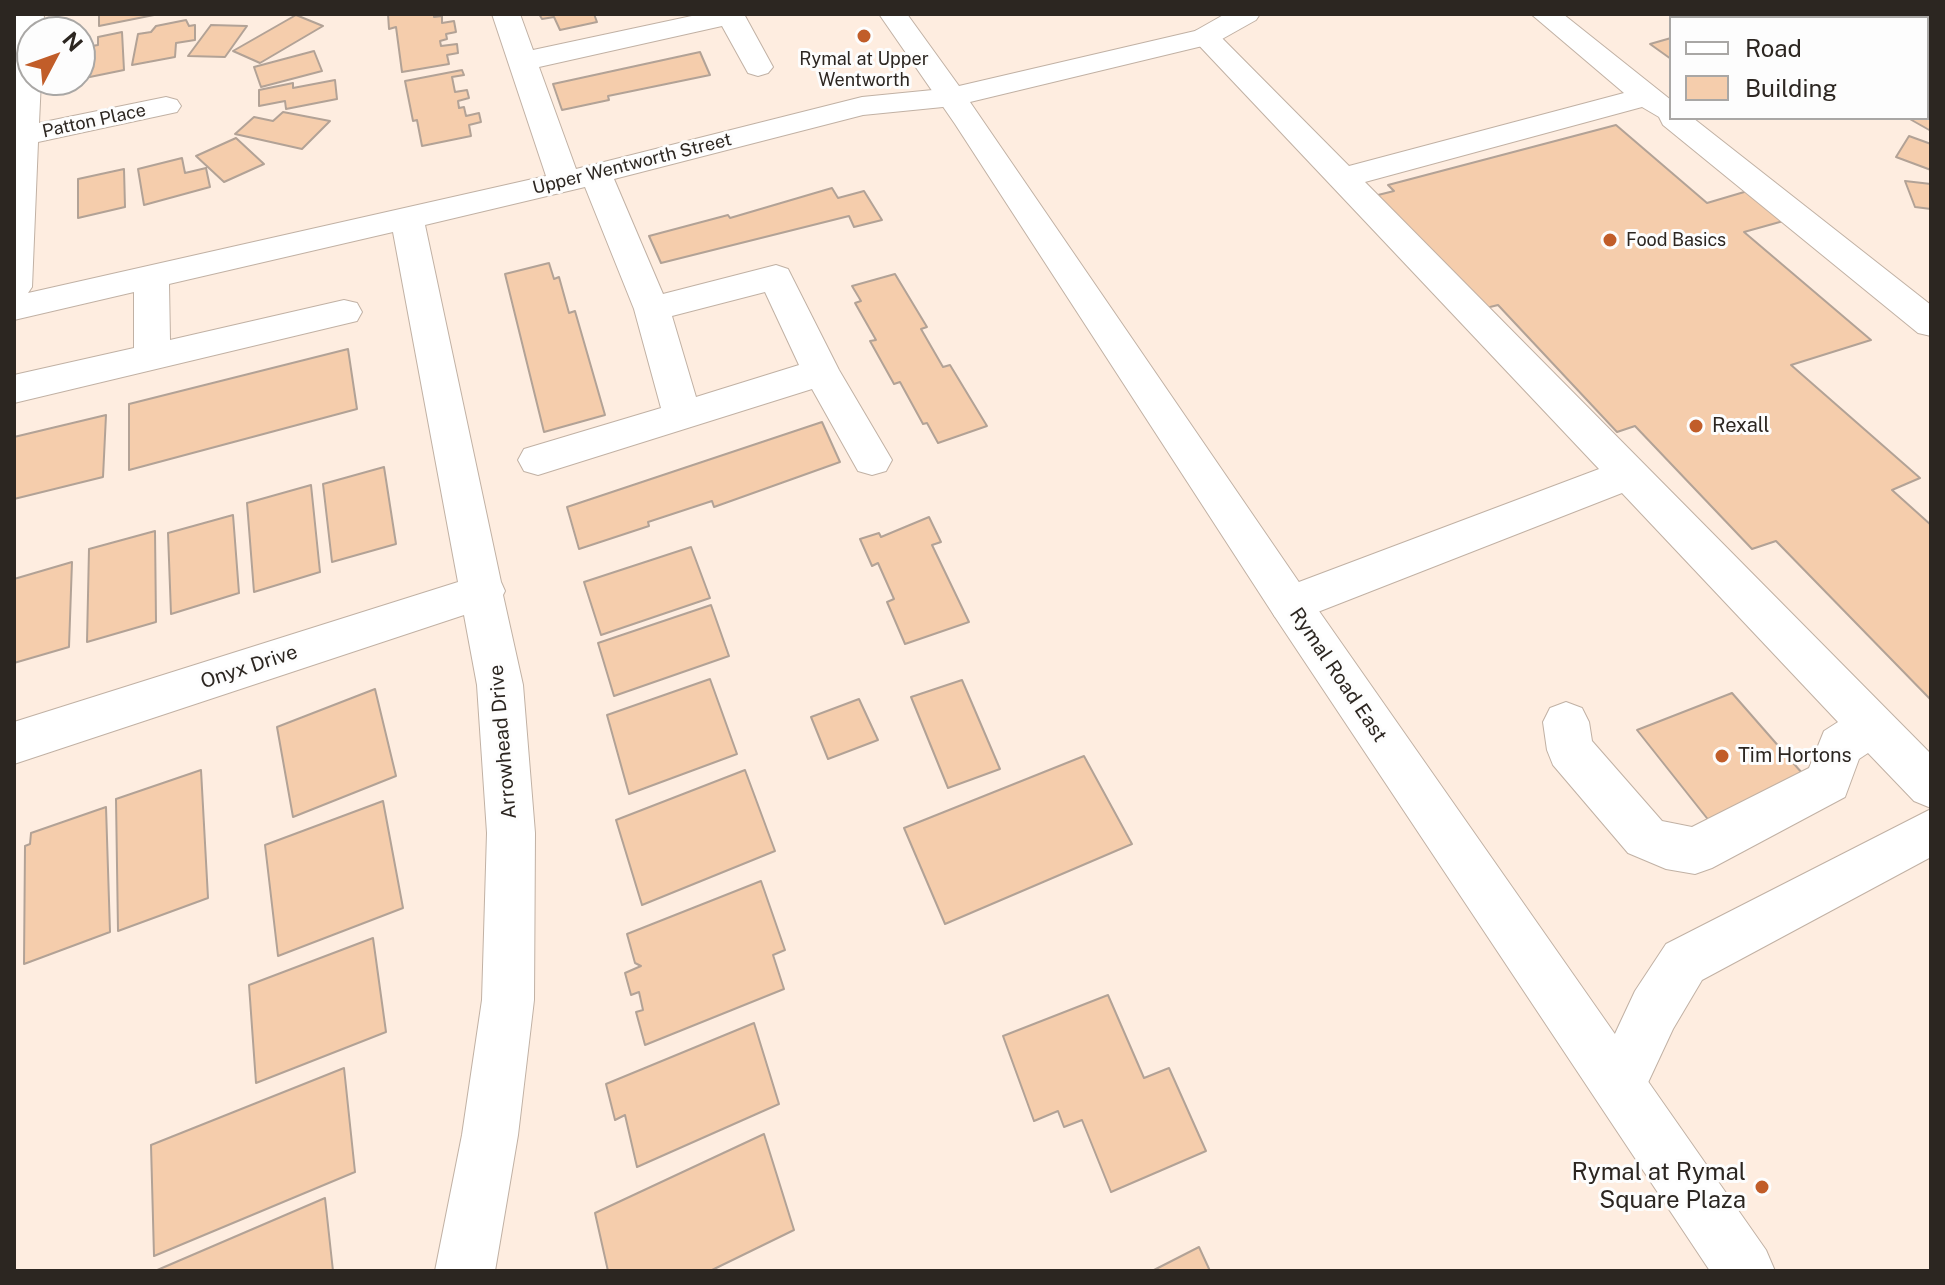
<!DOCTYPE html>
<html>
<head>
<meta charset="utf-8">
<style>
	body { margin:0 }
	#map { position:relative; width:1945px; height:1285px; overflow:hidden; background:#feede0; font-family:"Public Sans",sans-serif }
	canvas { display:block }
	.frame { position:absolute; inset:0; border:16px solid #2c2621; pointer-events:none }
	.legend { position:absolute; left:1669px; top:16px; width:260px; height:104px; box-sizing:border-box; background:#fdfdfd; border:2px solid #a9a7a5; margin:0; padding:10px 14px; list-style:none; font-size:24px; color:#2c2621 }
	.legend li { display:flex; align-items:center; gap:16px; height:40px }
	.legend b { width:40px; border:2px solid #a9a7a5 }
	.north { position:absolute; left:16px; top:16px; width:80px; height:80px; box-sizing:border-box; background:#fdfdfd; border:2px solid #a9a7a5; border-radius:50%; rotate:49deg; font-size:22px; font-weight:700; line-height:32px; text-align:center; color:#2c2621 }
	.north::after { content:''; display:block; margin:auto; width:28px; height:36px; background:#c15d29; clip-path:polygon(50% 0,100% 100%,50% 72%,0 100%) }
</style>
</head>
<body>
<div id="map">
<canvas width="1945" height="1285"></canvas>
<div class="frame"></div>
<ul class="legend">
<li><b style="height:10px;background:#fff"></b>Road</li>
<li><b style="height:22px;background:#f5cdac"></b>Building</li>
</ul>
<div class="north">N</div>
</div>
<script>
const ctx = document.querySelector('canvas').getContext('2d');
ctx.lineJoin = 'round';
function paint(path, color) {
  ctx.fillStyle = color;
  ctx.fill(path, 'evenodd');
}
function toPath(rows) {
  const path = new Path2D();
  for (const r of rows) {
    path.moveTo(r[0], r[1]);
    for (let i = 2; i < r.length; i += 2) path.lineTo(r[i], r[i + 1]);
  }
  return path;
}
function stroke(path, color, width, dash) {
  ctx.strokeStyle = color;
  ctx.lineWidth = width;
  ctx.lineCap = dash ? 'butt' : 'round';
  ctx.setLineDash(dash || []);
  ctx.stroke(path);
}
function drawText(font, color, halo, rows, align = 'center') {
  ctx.font = font + ' "Public Sans",sans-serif';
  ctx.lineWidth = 6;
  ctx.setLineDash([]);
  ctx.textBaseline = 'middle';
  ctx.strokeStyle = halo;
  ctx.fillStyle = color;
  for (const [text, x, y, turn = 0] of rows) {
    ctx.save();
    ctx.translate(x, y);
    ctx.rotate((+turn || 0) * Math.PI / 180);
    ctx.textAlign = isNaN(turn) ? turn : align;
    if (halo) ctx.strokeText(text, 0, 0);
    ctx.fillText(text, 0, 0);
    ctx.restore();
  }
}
const building = toPath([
	[99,14,159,14,99,26,99,14],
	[388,14,434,14,434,17,442,16,442,23,454,21,456,32,446,34,447,39,440,41,441,46,457,44,458,53,447,55,449,64,402,72,396,27,389,29,388,14],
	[539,14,594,14,597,22,560,30,554,17,542,19,539,14],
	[296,15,323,26,260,63,233,51,296,15],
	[186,20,189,26,195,25,195,40,176,43,175,57,132,65,138,34,151,32,156,26,186,20],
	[211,25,247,26,225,57,188,56,211,25],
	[122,32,124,70,80,79,80,48,98,45,98,37,122,32],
	[1671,38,1671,59,1650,44,1671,38],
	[314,51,322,71,261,87,254,67,314,51],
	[700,52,710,75,608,96,609,100,562,110,553,84,700,52],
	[462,70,464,75,452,77,455,92,467,90,469,98,458,101,459,108,464,107,466,116,479,113,481,122,469,125,471,136,422,146,417,120,413,121,405,81,462,70],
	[335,80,337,99,286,109,285,101,259,106,259,90,293,83,293,88,335,80],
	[1931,107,1931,131,1908,118,1927,118,1927,109,1931,107],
	[283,112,330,121,302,149,235,134,254,117,273,121,283,112],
	[1616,125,1707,203,1751,190,1787,220,1744,232,1871,340,1791,365,1920,478,1892,490,1931,525,1931,700,1776,541,1752,549,1635,426,1617,432,1498,305,1474,311,1370,197,1394,191,1388,185,1616,125],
	[1909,136,1931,144,1931,170,1896,157,1909,136],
	[236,138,264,164,224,182,196,156,236,138],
	[182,158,185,173,206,168,210,187,144,205,138,169,182,158],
	[124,169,125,207,78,218,78,179,124,169],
	[1905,181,1931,184,1931,209,1915,207,1905,181],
	[832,188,838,198,864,191,882,220,854,227,849,216,661,263,649,236,728,215,730,218,832,188],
	[549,263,554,279,559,277,569,313,575,311,605,415,544,432,505,274,549,263],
	[895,274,927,327,921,329,943,367,950,365,987,426,938,443,927,423,923,424,900,382,894,384,870,341,876,340,855,303,861,301,852,286,895,274],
	[348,349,357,409,129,470,129,404,348,349],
	[106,415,103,477,14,499,14,437,106,415],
	[822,422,840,462,714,507,712,501,648,522,649,526,579,549,567,507,822,422],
	[384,467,396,544,332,562,323,484,384,467],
	[311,485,320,572,254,592,247,503,311,485],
	[233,515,239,593,171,614,168,533,233,515],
	[929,517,941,542,932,545,969,622,905,644,887,602,894,599,878,563,872,566,860,539,879,533,881,537,929,517],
	[155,531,156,622,87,642,89,549,155,531],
	[691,547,710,598,601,635,584,582,691,547],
	[72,562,69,647,14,663,14,579,72,562],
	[711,605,729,656,614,696,598,643,711,605],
	[710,679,737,754,629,794,607,715,710,679],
	[962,680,1000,769,948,788,911,697,962,680],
	[375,689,396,776,293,817,277,727,375,689],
	[1732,693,1809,781,1710,822,1637,730,1732,693],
	[859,699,878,740,828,759,811,717,859,699],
	[1084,756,1132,844,945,924,904,828,1084,756],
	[201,770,208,898,118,931,116,799,201,770],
	[745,770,775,851,642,905,616,820,745,770],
	[383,801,403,908,278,956,265,845,383,801],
	[106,807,110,932,24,964,25,846,30,844,31,833,106,807],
	[761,881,785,950,773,955,784,989,645,1045,636,1012,643,1010,639,992,631,995,625,973,641,966,635,963,627,934,761,881],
	[373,938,386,1032,256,1083,249,985,373,938],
	[1108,995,1144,1078,1169,1068,1206,1151,1111,1192,1082,1120,1064,1127,1058,1111,1034,1121,1003,1036,1108,995],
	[754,1023,779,1104,637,1167,625,1115,615,1120,606,1084,754,1023],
	[344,1068,355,1172,154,1256,151,1145,344,1068],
	[764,1134,794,1230,710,1271,608,1271,595,1213,764,1134],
	[325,1198,333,1271,155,1271,325,1198],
	[1199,1247,1210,1271,1152,1271,1199,1247]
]);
paint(building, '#f5cdac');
stroke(building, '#b2a296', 2);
const minor = toPath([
	[16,14,44,14,43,32,32,32,32,80,41,80,39,123,166,97,177,100,181,106,177,112,38,142,32,287,28,293,546,176,492,14,520,14,533,50,701,14,744,14,773,67,768,73,758,76,748,73,722,26,539,67,576,169,862,97,953,88,964,91,968,97,964,103,953,106,863,115,614,179,663,294,776,265,788,269,839,370,892,460,886,471,872,475,858,471,812,389,538,475,524,471,518,460,524,449,661,408,634,309,585,187,425,225,501,582,505,591,503,595,523,685,535,833,534,1000,518,1135,495,1271,435,1271,462,1135,482,1000,487,833,477,685,464,615,14,764,14,722,458,582,393,232,169,284,170,340,344,300,357,303,362,312,357,321,14,403,14,375,134,348,134,292,14,320,16,14],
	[765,292,799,365,696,397,672,316,765,292],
	[1531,14,1563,14,1671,100,1671,118,1693,118,1931,305,1931,336,1918,333,1663,125,1659,117,1642,107,1365,182,1931,754,1931,808,1914,801,1868,753,1859,759,1845,797,1712,868,1695,874,1666,869,1628,853,1553,765,1547,750,1543,722,1550,708,1566,702,1582,708,1589,722,1592,741,1662,821,1692,827,1809,768,1824,731,1838,722,1622,493,1305,617,1290,622,1275,617,1268,604,1275,591,1599,469,1191,37,1195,31,1205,28,1215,31,1349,166,1624,93,1531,14],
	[1769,14,1808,14,1805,18,1766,18,1769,14],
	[1931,809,1931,857,1702,980,1673,1029,1638,1104,1619,1113,1600,1104,1591,1085,1635,991,1666,944,1931,809]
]);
const major = toPath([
	[879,14,907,14,959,86,1195,31,1225,14,1260,14,1256,20,1215,43,970,102,1305,591,1766,1250,1775,1271,1710,1271,1275,617,955,124,879,14]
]);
stroke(minor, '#c1b1a4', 2);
stroke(major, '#c1b1a4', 2);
paint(minor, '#fff');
paint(major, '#fff');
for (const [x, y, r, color] of [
	[864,36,8,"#c15d29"],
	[1610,240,8,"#c15d29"],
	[1696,426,8,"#c15d29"],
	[1722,756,8,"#c15d29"],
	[1762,1187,8,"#c15d29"]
]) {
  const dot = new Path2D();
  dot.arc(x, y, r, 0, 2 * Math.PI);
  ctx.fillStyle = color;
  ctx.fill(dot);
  stroke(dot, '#fdfdfd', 3);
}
drawText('18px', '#2c2621', '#fdfdfd', [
	["Rymal at Upper",864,59],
	["Wentworth",864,80],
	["Food Basics",1626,240,"left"]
]);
drawText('18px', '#2c2621', '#fdfdfd', [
	["Patton Place",94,121,-12],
	["Upper Wentworth Street",632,164,-14]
]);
drawText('20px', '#2c2621', '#fdfdfd', [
	["Rexall",1712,426],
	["Tim Hortons",1738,756]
], 'left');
drawText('20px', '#2c2621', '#fdfdfd', [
	["Onyx Drive",249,667,-18],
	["Rymal Road East",1338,675,56],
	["Arrowhead Drive",503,742,-95]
]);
drawText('24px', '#2c2621', '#fdfdfd', [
	["Rymal at Rymal",1746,1173],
	["Square Plaza",1746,1201]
], 'right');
</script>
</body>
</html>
